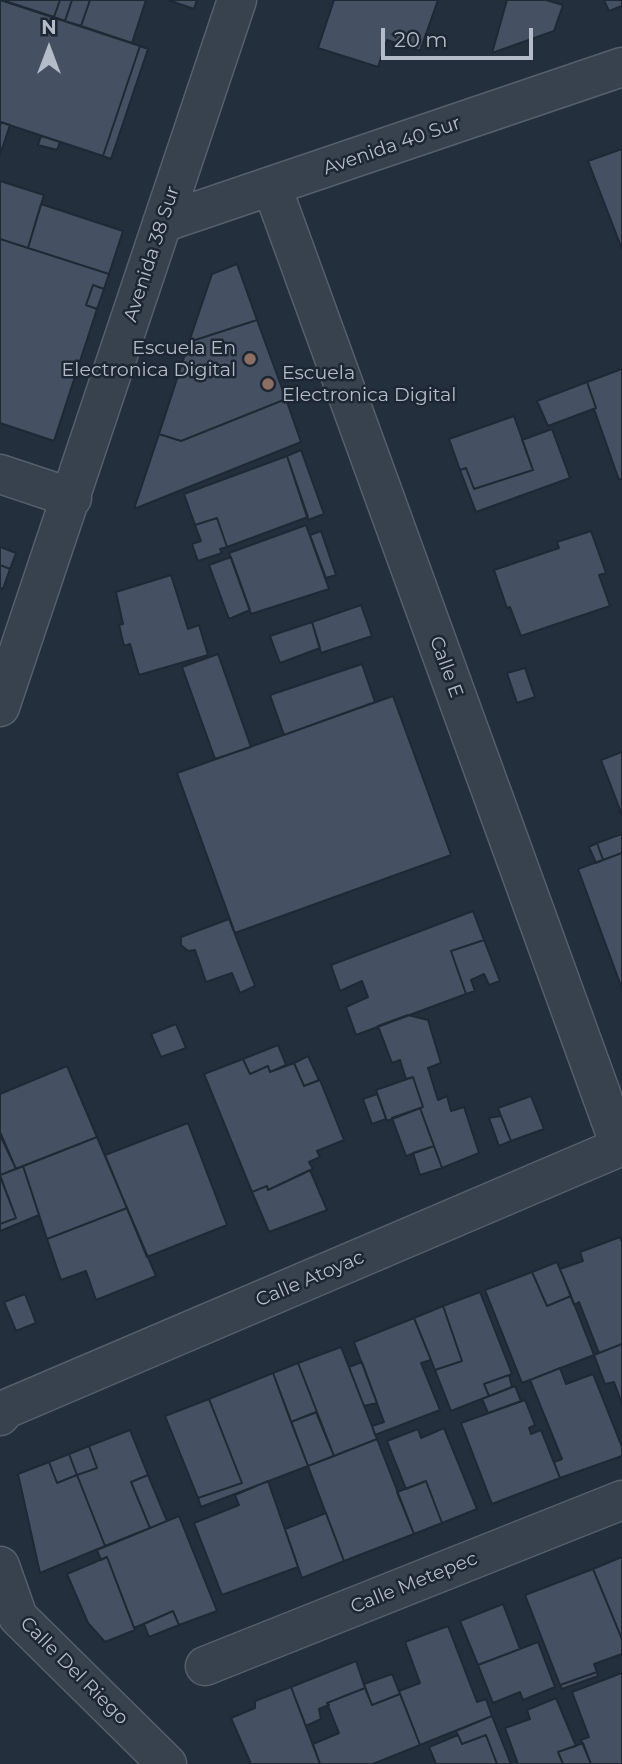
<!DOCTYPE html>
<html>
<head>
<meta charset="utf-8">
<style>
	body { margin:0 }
	#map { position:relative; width:622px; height:1764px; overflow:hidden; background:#242f3e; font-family:Montserrat,sans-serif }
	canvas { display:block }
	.north { position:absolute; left:14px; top:14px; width:70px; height:70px; -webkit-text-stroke:5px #1d2633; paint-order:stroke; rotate:0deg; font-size:19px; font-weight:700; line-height:28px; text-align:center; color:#b4bcc9 }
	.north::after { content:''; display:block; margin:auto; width:24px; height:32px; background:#b4bcc9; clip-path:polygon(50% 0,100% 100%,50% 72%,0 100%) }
	.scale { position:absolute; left:381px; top:28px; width:152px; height:32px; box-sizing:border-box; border:4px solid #b4bcc9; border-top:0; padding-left:9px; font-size:21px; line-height:24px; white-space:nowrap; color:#b4bcc9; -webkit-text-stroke:5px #1d2633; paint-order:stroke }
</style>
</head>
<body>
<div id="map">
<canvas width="622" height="1764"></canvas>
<div class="north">N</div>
<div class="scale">20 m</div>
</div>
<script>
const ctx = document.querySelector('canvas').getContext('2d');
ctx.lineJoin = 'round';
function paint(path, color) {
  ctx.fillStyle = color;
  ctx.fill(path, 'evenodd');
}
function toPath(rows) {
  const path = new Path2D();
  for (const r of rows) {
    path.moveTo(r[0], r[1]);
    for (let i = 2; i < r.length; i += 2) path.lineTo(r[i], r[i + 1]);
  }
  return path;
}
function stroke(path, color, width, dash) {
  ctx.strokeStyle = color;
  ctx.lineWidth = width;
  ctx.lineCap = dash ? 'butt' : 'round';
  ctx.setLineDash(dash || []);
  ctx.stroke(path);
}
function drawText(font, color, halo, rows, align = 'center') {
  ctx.font = font + ' Montserrat,sans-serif';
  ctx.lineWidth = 5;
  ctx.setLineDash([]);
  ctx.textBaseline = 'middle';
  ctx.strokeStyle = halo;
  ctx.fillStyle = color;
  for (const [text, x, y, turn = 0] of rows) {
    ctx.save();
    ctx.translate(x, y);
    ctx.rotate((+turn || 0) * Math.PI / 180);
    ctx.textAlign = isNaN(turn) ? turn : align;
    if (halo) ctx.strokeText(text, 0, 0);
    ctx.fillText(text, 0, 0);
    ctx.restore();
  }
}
const building = toPath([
	[0,0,140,46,103,156,0,122,0,0],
	[2,0,60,0,54,17,2,0],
	[60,0,72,0,65,21,54,17,60,0],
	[72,0,90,0,81,26,65,21,72,0],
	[90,0,146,0,132,43,81,26,90,0],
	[168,0,197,0,194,9,168,0],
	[334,0,438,0,420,51,387,40,378,67,318,48,334,0],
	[507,0,546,0,563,5,554,31,492,53,507,0],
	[604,0,622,0,622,6,609,11,604,0],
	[140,46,148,49,111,159,103,156,140,46],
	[1,122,10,125,0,155,0,126,1,122],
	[41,136,60,142,57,150,38,145,41,136],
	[622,149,622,249,588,161,622,149],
	[0,181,44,195,28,248,0,239,0,181],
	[41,204,123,231,109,274,28,248,41,204],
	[0,239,109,274,104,289,93,285,86,305,97,309,54,441,0,423,0,239],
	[237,264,257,320,189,342,212,274,237,264],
	[93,285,104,289,97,309,86,305,93,285],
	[257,320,286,399,181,441,159,434,189,342,257,320],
	[622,369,622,478,619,480,594,409,596,408,587,382,622,369],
	[587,382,596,408,548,426,537,401,587,382],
	[286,399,301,442,134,509,159,434,181,441,286,399],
	[514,416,533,470,474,489,466,468,460,470,449,439,514,416],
	[552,429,570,478,476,512,460,470,466,468,474,489,533,470,522,440,552,429],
	[301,450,324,514,308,520,287,456,301,450],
	[287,456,308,517,227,547,217,518,195,525,184,494,287,456],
	[217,518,227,547,220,549,222,553,198,561,192,544,201,541,195,525,217,518],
	[306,525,329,589,251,614,229,553,306,525],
	[321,531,336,575,326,578,310,535,321,531],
	[591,531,606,573,599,575,610,606,521,636,510,607,507,608,494,570,559,548,557,542,591,531],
	[0,547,16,553,10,569,0,565,0,547],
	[231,557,250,610,229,619,209,565,231,557],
	[0,565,10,569,3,589,0,588,0,565],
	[171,575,188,629,199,625,208,655,139,675,130,644,124,646,119,625,123,624,116,592,171,575],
	[361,605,372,636,321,653,312,622,361,605],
	[312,622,320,648,280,663,270,636,312,622],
	[218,654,251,747,215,759,182,667,218,654],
	[362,664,375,702,284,735,270,695,362,664],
	[525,668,535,697,517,703,507,673,525,668],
	[393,696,451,855,235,933,177,773,393,696],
	[622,752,622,815,601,760,622,752],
	[622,834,622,853,603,860,597,843,622,834],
	[597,843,603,860,596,863,589,847,597,843],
	[622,853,622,989,578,869,622,853],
	[473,911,484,940,451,951,466,994,356,1035,346,1007,368,997,362,981,340,991,331,965,473,911],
	[229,919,255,986,240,993,232,973,206,982,195,950,188,951,181,945,181,937,229,919],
	[484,940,500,981,489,985,484,974,471,980,475,991,466,994,451,951,484,940],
	[408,1015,428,1020,441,1063,428,1068,438,1100,447,1096,451,1111,464,1107,479,1153,442,1168,420,1108,423,1107,413,1077,406,1079,400,1060,392,1063,378,1026,408,1015],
	[176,1024,186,1048,161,1057,151,1034,176,1024],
	[278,1045,286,1065,270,1072,268,1066,250,1074,243,1059,278,1045],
	[308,1056,319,1080,304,1086,294,1063,308,1056],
	[243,1059,250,1074,268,1066,270,1072,294,1063,304,1086,320,1080,344,1140,317,1151,320,1157,309,1162,313,1169,268,1190,267,1186,252,1192,204,1074,243,1059],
	[67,1066,97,1137,16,1169,0,1132,0,1094,67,1066],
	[413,1077,423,1107,387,1121,376,1090,413,1077],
	[377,1094,386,1119,372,1124,363,1099,377,1094],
	[531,1096,544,1129,511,1141,498,1108,531,1096],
	[420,1108,434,1146,406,1156,392,1118,420,1108],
	[501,1116,511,1141,499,1146,489,1118,501,1116],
	[188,1123,227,1225,147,1257,105,1155,188,1123],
	[0,1135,16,1169,0,1175,0,1135],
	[97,1137,127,1208,47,1239,23,1166,97,1137],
	[434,1146,442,1168,420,1175,413,1153,434,1146],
	[23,1166,39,1215,0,1231,0,1224,16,1218,0,1175,23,1166],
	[310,1170,327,1210,269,1232,252,1192,267,1186,268,1190,310,1170],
	[0,1176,16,1218,0,1224,0,1176],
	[127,1208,156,1276,96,1300,86,1271,61,1280,47,1239,127,1208],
	[620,1237,622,1242,622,1344,599,1353,579,1302,574,1305,560,1269,583,1261,580,1252,620,1237],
	[557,1262,571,1296,547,1306,532,1272,557,1262],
	[532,1272,547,1306,571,1296,594,1355,522,1383,485,1290,532,1272],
	[480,1292,512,1374,484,1384,489,1396,451,1411,435,1370,462,1361,443,1306,480,1292],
	[25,1294,36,1323,16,1331,4,1302,25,1294],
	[443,1306,462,1361,435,1370,414,1318,443,1306],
	[414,1318,431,1360,421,1363,440,1410,375,1435,372,1426,384,1422,354,1342,414,1318],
	[622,1344,622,1404,614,1382,605,1384,594,1355,622,1344],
	[341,1347,377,1439,334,1456,298,1363,341,1347],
	[362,1362,377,1403,364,1406,349,1367,362,1362],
	[298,1363,317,1412,291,1422,273,1373,298,1363],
	[560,1368,566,1384,593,1374,622,1447,622,1456,560,1478,554,1462,562,1459,530,1380,560,1368],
	[273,1373,308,1466,201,1507,198,1498,242,1483,209,1399,273,1373],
	[509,1375,512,1387,489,1396,484,1384,509,1375],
	[515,1386,521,1401,488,1413,482,1399,515,1386],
	[209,1399,242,1483,198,1498,165,1416,209,1399],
	[525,1400,535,1425,529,1428,531,1434,541,1430,560,1478,492,1504,461,1423,525,1400],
	[316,1412,334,1456,308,1466,291,1422,316,1412],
	[444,1428,477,1509,442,1523,426,1481,406,1489,387,1441,418,1429,421,1438,444,1428],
	[130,1430,148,1475,131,1482,150,1528,105,1546,77,1475,97,1468,89,1446,130,1430],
	[377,1439,414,1534,344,1561,308,1466,377,1439],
	[89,1446,97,1468,77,1475,69,1454,89,1446],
	[69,1454,77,1475,57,1483,49,1462,69,1454],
	[49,1462,57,1483,77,1475,105,1546,40,1573,18,1474,49,1462],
	[148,1475,167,1521,150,1528,131,1482,148,1475],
	[268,1481,298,1567,222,1595,194,1523,239,1505,235,1495,268,1481],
	[426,1481,442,1523,414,1534,397,1492,426,1481],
	[326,1513,344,1561,302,1578,285,1529,326,1513],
	[179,1516,217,1611,179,1625,173,1611,134,1628,107,1557,101,1560,97,1550,179,1516],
	[107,1557,135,1630,105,1642,88,1623,67,1574,107,1557],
	[622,1557,622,1639,593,1569,622,1557],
	[593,1569,622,1639,622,1654,594,1664,597,1672,560,1685,525,1595,593,1569],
	[503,1604,520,1649,478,1665,460,1621,503,1604],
	[173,1611,179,1625,149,1637,144,1624,173,1611],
	[448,1626,477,1702,486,1699,492,1716,420,1745,399,1691,420,1683,405,1642,448,1626],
	[538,1642,555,1687,523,1700,520,1692,493,1703,478,1665,538,1642],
	[356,1661,365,1688,327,1703,329,1705,319,1709,321,1719,306,1726,291,1687,356,1661],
	[597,1672,598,1676,562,1689,560,1685,597,1672],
	[622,1673,622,1764,591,1764,581,1740,589,1737,572,1692,622,1673],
	[392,1674,400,1694,372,1705,364,1684,392,1674],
	[291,1687,320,1764,251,1764,231,1718,255,1708,255,1701,291,1687],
	[365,1688,372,1705,400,1694,420,1745,373,1764,320,1764,313,1744,339,1733,327,1703,365,1688],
	[556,1698,576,1746,558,1752,563,1764,518,1764,505,1728,530,1719,527,1710,556,1698],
	[492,1716,511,1764,497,1764,486,1735,462,1744,458,1735,456,1731,492,1716],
	[458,1735,462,1744,486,1735,497,1764,436,1764,429,1747,458,1735],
	[583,1743,591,1764,563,1764,558,1752,583,1743]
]);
paint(building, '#455162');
stroke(building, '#1f2835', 2);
const street = toPath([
	[272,187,620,1146],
	[162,223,622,67],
	[0,474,72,498],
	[0,707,237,0],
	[0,1416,6,1409,622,1146],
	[0,1566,18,1617,167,1764],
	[205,1666,622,1500]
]);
stroke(street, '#565f6c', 41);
stroke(street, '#38414e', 38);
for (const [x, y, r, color] of [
	[250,359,7,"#8d6e63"],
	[268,384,7,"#8d6e63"]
]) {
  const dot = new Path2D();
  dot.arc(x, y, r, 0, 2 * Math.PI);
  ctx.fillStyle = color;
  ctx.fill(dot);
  stroke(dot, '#1d2633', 2.5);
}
drawText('19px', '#b4bcc9', '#1d2633', [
	["Avenida 40 Sur",392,146,-19],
	["Avenida 38 Sur",152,254,-72],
	["Calle E",446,667,70],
	["Calle Atoyac",310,1279,-23],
	["Calle Metepec",414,1583,-22],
	["Calle Del Riego",74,1671,45]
]);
drawText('19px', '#b4bcc9', '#1d2633', [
	["Escuela En",236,348],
	["Electronica Digital",236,370],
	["Escuela",282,373,"left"],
	["Electronica Digital",282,395,"left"]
], 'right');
</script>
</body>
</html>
